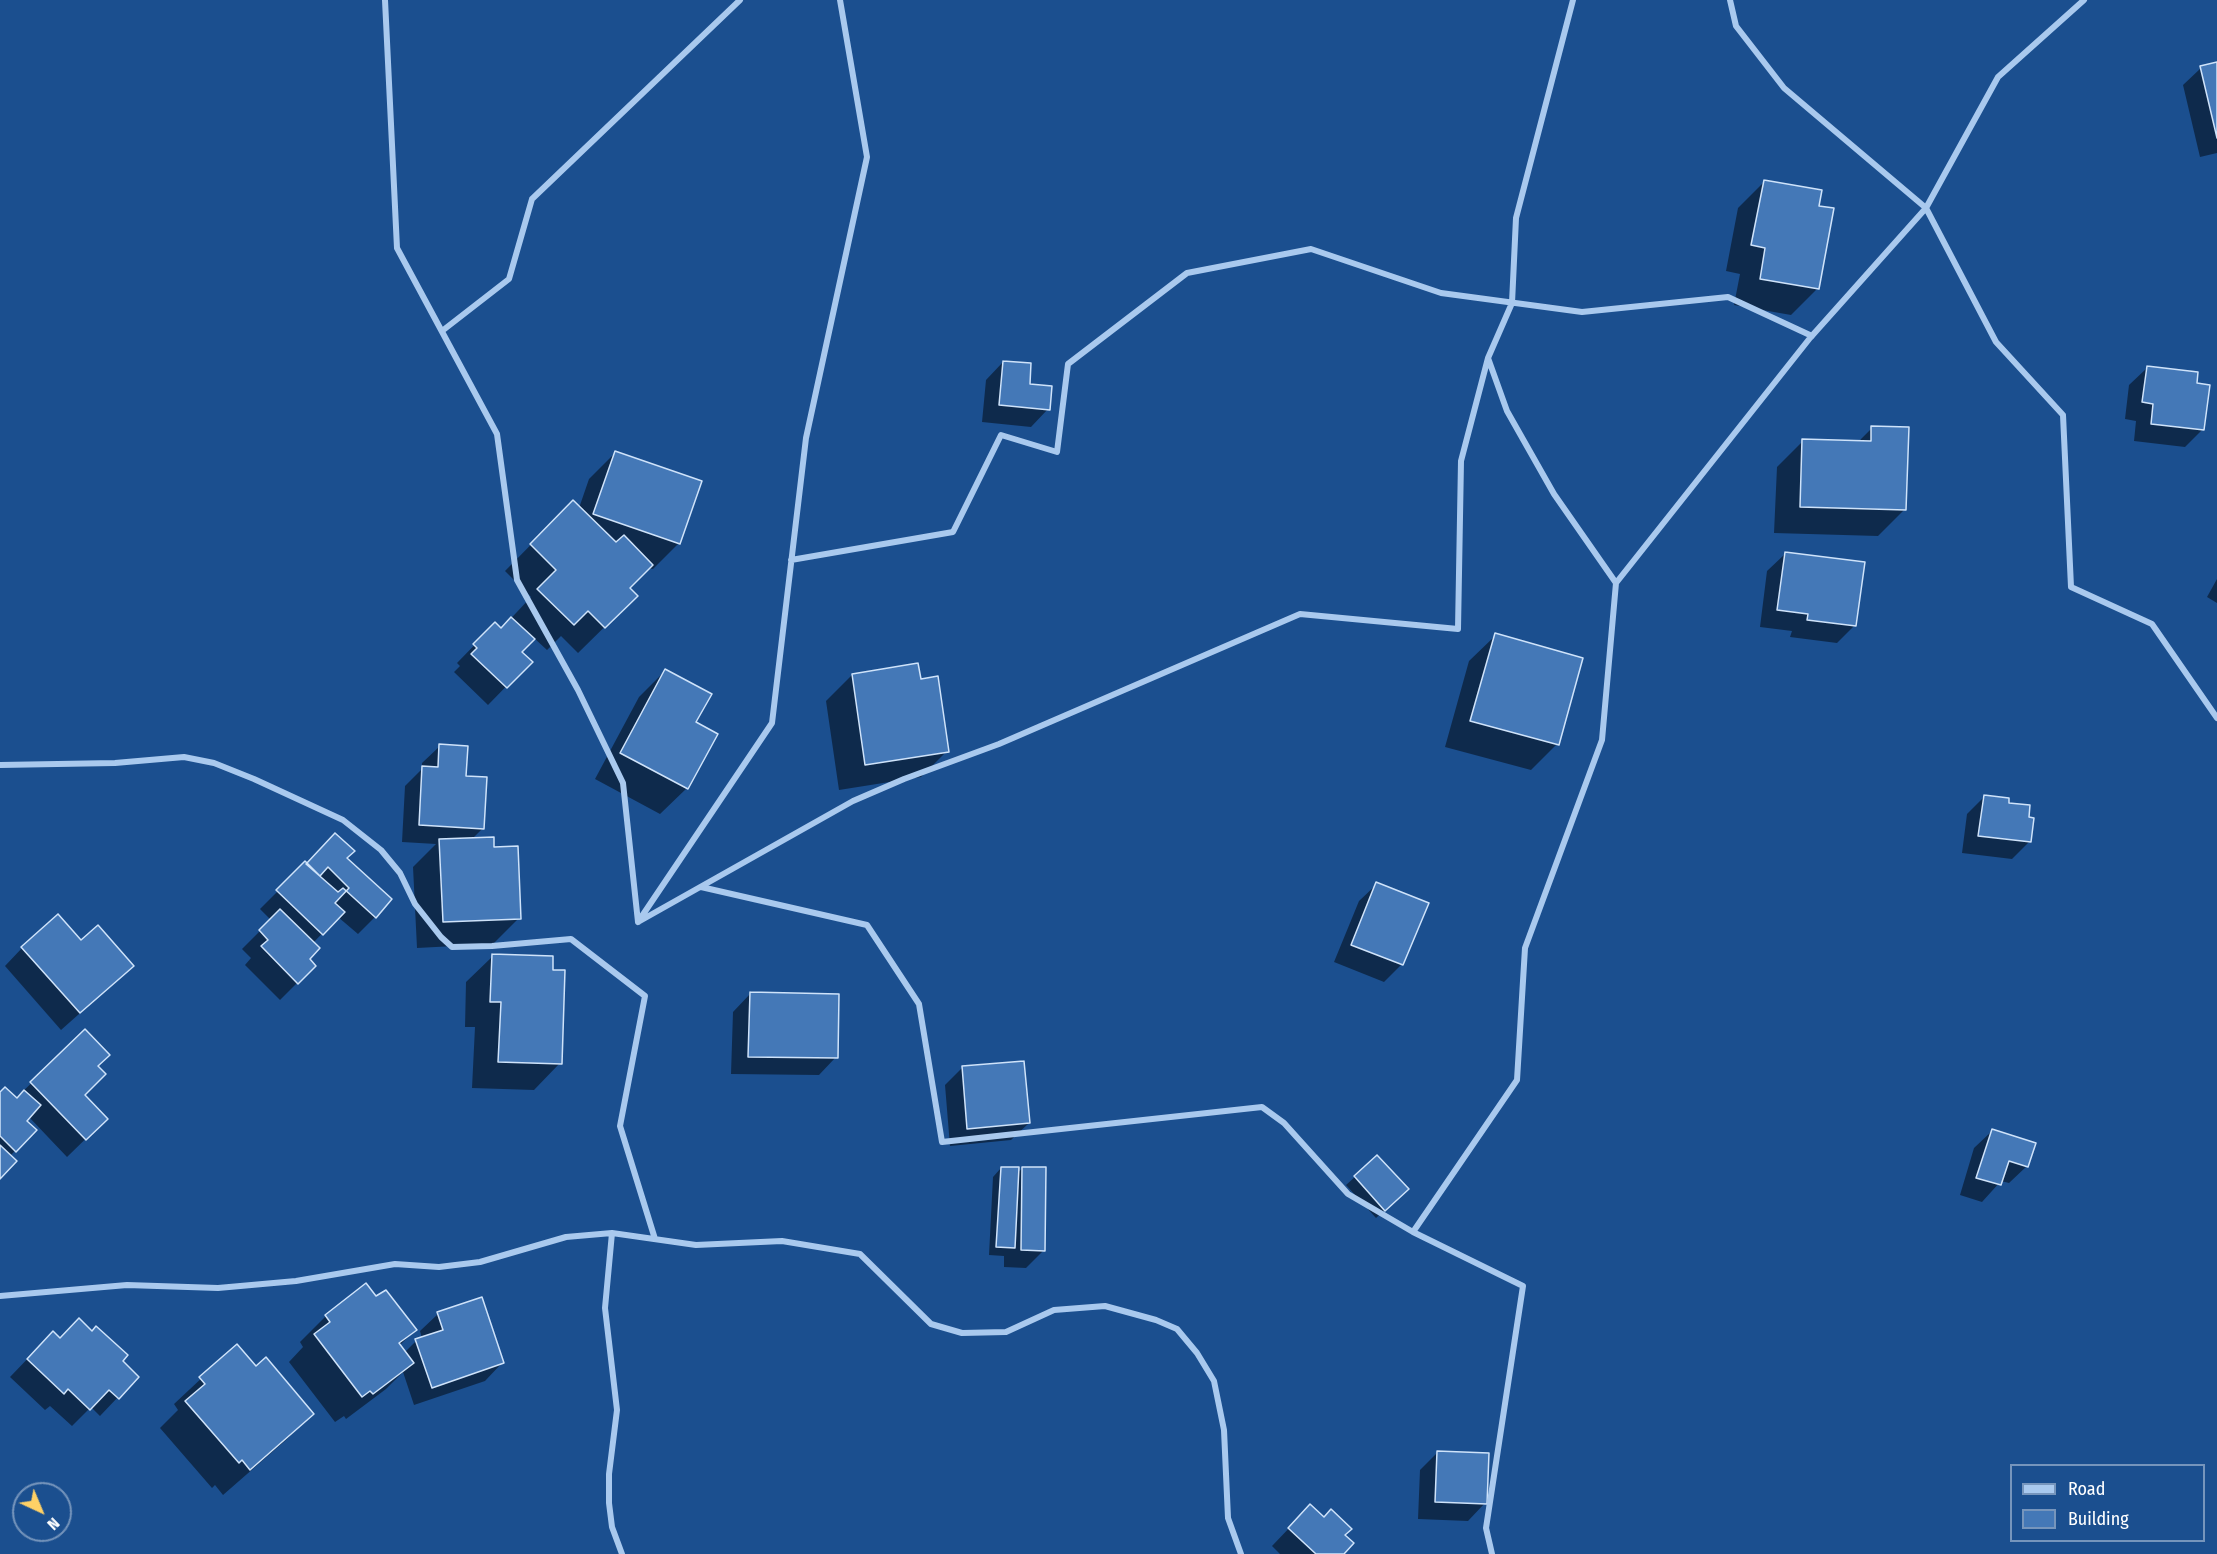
<!DOCTYPE html>
<html>
<head>
<meta charset="utf-8">
<style>
	body { margin:0 }
	#map { position:relative; width:2217px; height:1554px; overflow:hidden; background:#1b4f8f; font-family:"Fira Sans Condensed",sans-serif }
	canvas { display:block }
	.legend { position:absolute; left:2010px; top:1464px; width:195px; height:78px; box-sizing:border-box; background:#1b4f8f; border:2px solid #7695bc; margin:0; padding:8px 10px; list-style:none; font-size:18px; color:#fff }
	.legend li { display:flex; align-items:center; gap:12px; height:30px }
	.legend b { width:30px; border:2px solid #7695bc }
	.north { position:absolute; left:12px; top:1482px; width:60px; height:60px; box-sizing:border-box; background:#1b4f8f; border:2px solid #7695bc; border-radius:50%; rotate:136deg; font-size:16px; font-weight:700; line-height:24px; text-align:center; color:#fff }
	.north::after { content:''; display:block; margin:auto; width:21px; height:27px; background:#ffd166; clip-path:polygon(50% 0,100% 100%,50% 72%,0 100%) }
</style>
</head>
<body>
<div id="map">
<canvas width="2217" height="1554"></canvas>
<ul class="legend">
<li><b style="height:8px;background:#a9c9ee"></b>Road</li>
<li><b style="height:16px;background:#4478b7"></b>Building</li>
</ul>
<div class="north">N</div>
</div>
<script>
const ctx = document.querySelector('canvas').getContext('2d');
ctx.lineJoin = 'round';
function paint(path, color) {
  ctx.fillStyle = color;
  ctx.fill(path, 'evenodd');
}
function toPath(rows) {
  const path = new Path2D();
  for (const r of rows) {
    path.moveTo(r[0], r[1]);
    for (let i = 2; i < r.length; i += 2) path.lineTo(r[i], r[i + 1]);
  }
  return path;
}
function stroke(path, color, width, dash) {
  ctx.strokeStyle = color;
  ctx.lineWidth = width;
  ctx.lineCap = dash ? 'butt' : 'round';
  ctx.setLineDash(dash || []);
  ctx.stroke(path);
}
paint(toPath([
	[2217,64,2217,153,2200,157,2183,85,2201,68],
	[1765,181,1817,207,1817,289,1791,315,1734,305,1740,274,1726,271,1738,208],
	[1003,362,1028,386,1048,409,1031,427,982,422,986,380],
	[2147,368,2195,384,2202,430,2185,447,2134,441,2136,421,2125,419,2129,385],
	[1872,428,1904,510,1878,536,1774,533,1777,467,1803,441,1858,442],
	[615,453,679,543,653,569,648,568,628,588,636,596,578,653,561,636,547,650,534,638,520,652,530,662,488,705,454,672,460,666,457,663,495,624,501,629,531,597,505,571,573,502,579,508,589,479],
	[1785,554,1855,625,1837,643,1790,637,1792,631,1760,627,1767,571],
	[2217,579,2217,603,2207,597],
	[1496,635,1557,744,1531,770,1445,747,1469,661],
	[665,671,694,723,687,788,660,814,595,779,639,697],
	[852,675,919,681,947,751,921,777,839,790,826,701],
	[440,746,465,777,483,828,472,839,519,918,493,944,417,948,413,867,436,844,402,842,405,786,422,769,422,763],
	[1984,797,2007,804,2030,841,2012,859,1962,853,1967,814],
	[345,858,375,917,358,934,338,917,313,943,308,959,314,966,280,1000,245,965,251,958,242,949,271,920,260,909,305,864],
	[1377,884,1402,964,1384,982,1334,962,1359,901],
	[22,948,114,983,61,1030,5,966],
	[493,956,560,1063,534,1090,472,1088,475,1027,465,1027,466,982],
	[750,994,836,1057,819,1075,731,1074,733,1012],
	[85,1031,96,1066,83,1095,106,1119,67,1157,28,1116,25,1121,35,1130,10,1156,0,1176,0,1094,15,1099],
	[962,1068,1029,1123,1011,1140,950,1146,945,1085],
	[1992,1131,2027,1166,2009,1183,2001,1181,1982,1202,1960,1195,1974,1148],
	[1377,1157,1399,1197,1376,1218,1346,1185],
	[1001,1168,1017,1173,1023,1168,1043,1251,1026,1268,1004,1267,1004,1256,989,1255,993,1177],
	[376,1298,415,1330,399,1346,404,1353,416,1341,422,1338,420,1331,438,1314,502,1363,485,1381,414,1405,403,1372,386,1389,346,1419,344,1416,335,1422,289,1362,303,1347,300,1342,326,1316],
	[60,1340,121,1361,137,1377,100,1416,91,1407,72,1426,50,1406,45,1410,10,1377,35,1351],
	[236,1346,255,1368,312,1414,286,1440,223,1495,215,1485,212,1488,160,1428,178,1410,174,1404],
	[1438,1452,1485,1503,1468,1521,1418,1519,1420,1470],
	[1293,1524,1343,1535,1342,1554,1280,1554,1272,1546]
]), '#0007');
const building = toPath([
	[2217,62,2217,138,2200,66,2217,62],
	[1764,180,1822,190,1819,206,1834,208,1819,289,1760,279,1765,248,1751,245,1764,180],
	[1003,361,1031,363,1030,384,1052,386,1050,410,999,405,1003,361],
	[2147,366,2198,372,2197,383,2210,385,2204,430,2151,424,2153,404,2142,402,2147,366],
	[1871,426,1909,427,1906,510,1800,507,1802,439,1871,441,1871,426],
	[615,451,702,481,680,544,593,514,615,451],
	[573,500,616,542,624,535,653,565,630,588,638,596,605,628,588,611,574,625,537,589,556,570,530,544,573,500],
	[1785,552,1865,562,1856,626,1807,620,1808,614,1777,610,1785,552],
	[511,617,535,639,522,652,533,662,507,688,471,654,477,648,473,644,495,622,501,628,511,617],
	[1495,633,1583,658,1559,745,1470,721,1495,633],
	[918,663,921,679,938,676,949,752,865,765,852,674,918,663],
	[665,669,712,694,696,722,718,734,688,789,620,753,665,669],
	[439,744,468,746,466,776,487,777,484,829,419,825,422,766,438,767,439,744],
	[1984,795,2009,798,2009,803,2030,805,2029,817,2034,818,2031,842,1978,836,1984,795],
	[335,833,355,851,347,858,392,899,376,918,343,888,338,892,306,864,335,833],
	[494,837,494,847,518,846,521,919,443,922,439,839,494,837],
	[305,861,320,876,328,867,349,888,335,903,345,912,323,935,276,890,305,861],
	[1376,882,1429,903,1403,965,1351,945,1376,882],
	[280,909,320,948,310,959,316,966,298,984,261,946,268,940,259,930,280,909],
	[58,914,81,940,98,925,134,966,80,1013,21,947,58,914],
	[492,954,553,956,553,970,565,970,562,1064,498,1062,501,1002,490,1002,492,954],
	[750,992,839,994,838,1058,748,1057,750,992],
	[85,1029,110,1055,98,1066,106,1074,85,1095,108,1119,86,1140,30,1082,85,1029],
	[1024,1061,1030,1123,967,1129,962,1066,1024,1061],
	[5,1087,17,1098,24,1090,41,1105,27,1121,37,1130,16,1152,0,1136,0,1092,5,1087],
	[1992,1129,2036,1143,2028,1167,2009,1161,2001,1185,1976,1178,1992,1129],
	[0,1145,17,1161,0,1179,0,1145],
	[1377,1155,1409,1189,1385,1211,1354,1176,1377,1155],
	[1001,1167,1019,1167,1015,1248,996,1247,1001,1167],
	[1022,1167,1046,1167,1045,1251,1021,1250,1022,1167],
	[366,1283,376,1296,386,1290,417,1330,399,1343,414,1363,373,1394,370,1391,362,1397,314,1334,330,1322,325,1315,366,1283],
	[482,1297,504,1363,432,1388,415,1339,443,1330,437,1312,482,1297],
	[79,1318,92,1331,96,1326,128,1355,123,1361,139,1377,119,1399,109,1390,90,1410,68,1389,64,1394,27,1359,53,1331,60,1338,79,1318],
	[237,1344,256,1366,266,1357,314,1414,250,1470,242,1460,239,1463,185,1401,205,1384,199,1377,237,1344],
	[1437,1451,1489,1453,1487,1504,1435,1502,1437,1451],
	[1310,1504,1324,1517,1331,1509,1352,1529,1345,1535,1354,1543,1344,1554,1316,1554,1288,1528,1310,1504]
]);
paint(building, '#4478b7');
stroke(building, '#cfe3fa', 1.5);
stroke(toPath([
	[385,0,397,248,497,434,517,580,578,690,623,783,638,922],
	[1573,0,1516,218,1512,303,1488,358,1507,411,1554,494,1616,583],
	[2084,0,1998,77,1926,208,1996,342,2063,415,2071,587,2152,624,2217,718],
	[442,331,509,279,532,199,740,0],
	[791,560,953,532,1001,435,1057,452,1068,364,1187,273,1311,249,1441,293,1582,312,1728,297,1812,336],
	[0,765,115,763,184,757,214,763,254,779,343,820,381,850,400,873,415,904,441,937,452,947,492,946,571,939,645,996,620,1126,655,1239],
	[701,887,867,925,919,1004,942,1142,1262,1107,1284,1123,1348,1194,1413,1232,1523,1286,1486,1528,1492,1554],
	[640,919,772,723,806,438,867,157,840,0],
	[638,922,853,801,904,779,999,744,1300,614,1458,629,1461,461,1488,358],
	[1413,1232,1517,1080,1525,948,1602,740,1616,583,1810,338,1926,208,1784,88,1736,26,1730,0],
	[612,1233,605,1308,617,1410,609,1474,609,1503,612,1527,622,1554],
	[0,1296,127,1285,218,1288,296,1281,395,1264,439,1267,480,1262,566,1237,612,1233,696,1245,782,1241,860,1254,931,1324,962,1333,1006,1332,1054,1310,1105,1306,1156,1320,1177,1329,1197,1353,1214,1381,1224,1430,1228,1518,1241,1554]
]), '#a9c9ee', 6);
</script>
</body>
</html>
